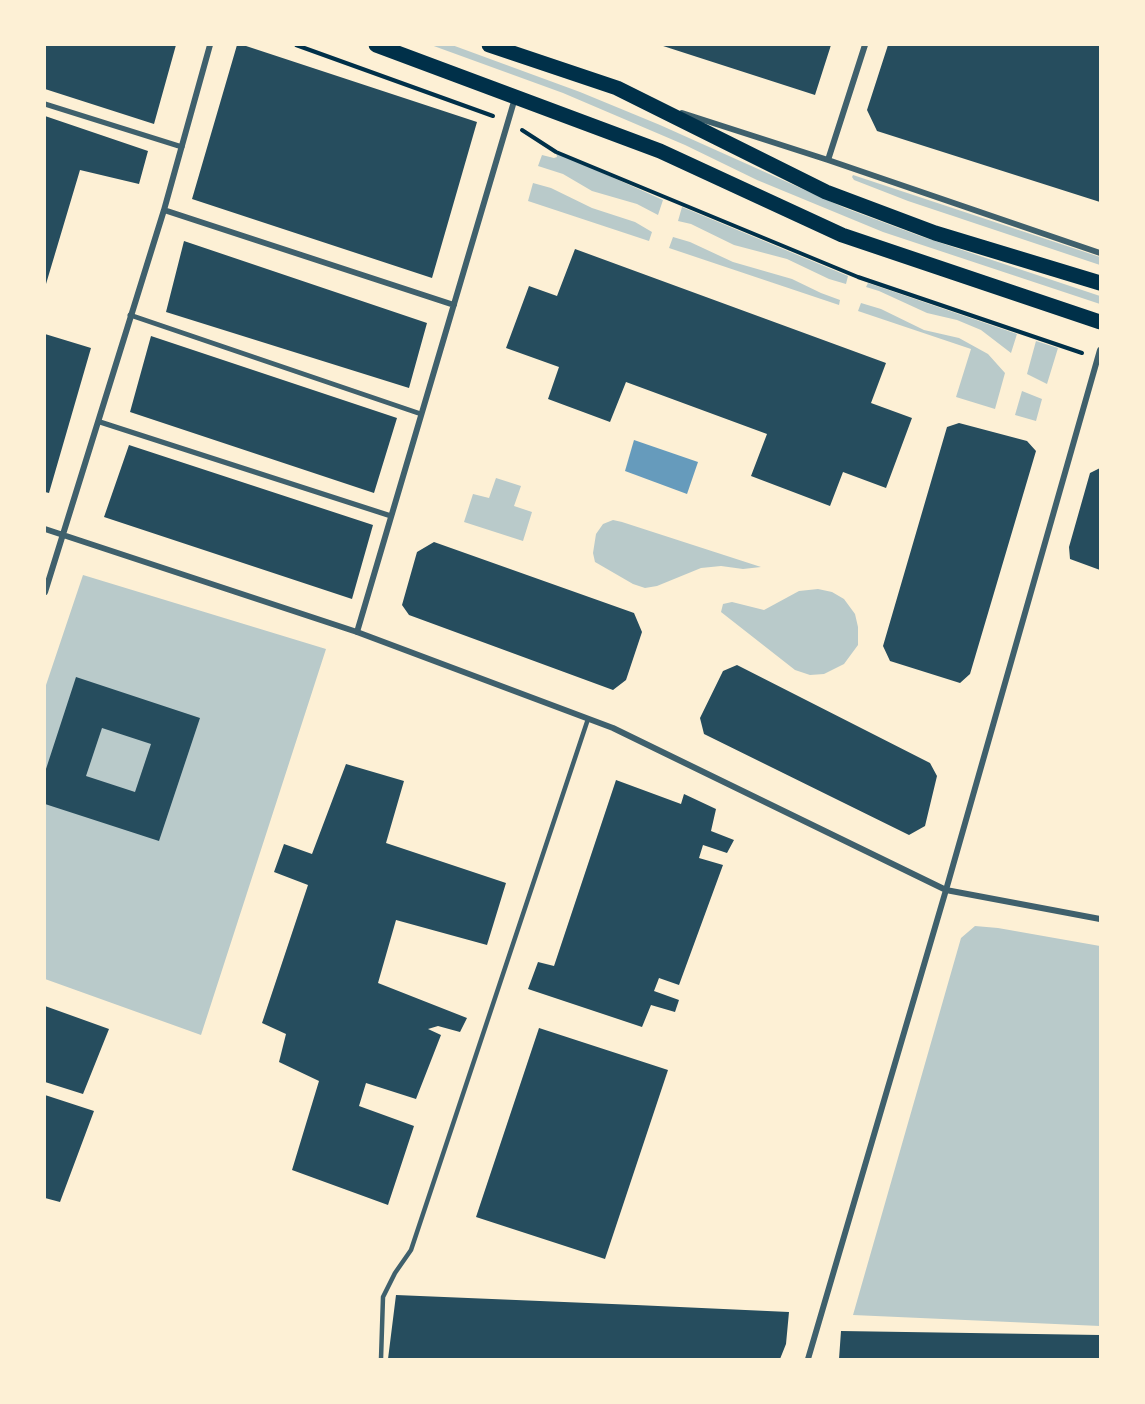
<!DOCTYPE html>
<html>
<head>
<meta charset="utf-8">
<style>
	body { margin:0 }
	#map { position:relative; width:1145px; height:1404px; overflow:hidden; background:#fdf0d5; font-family:"Noto Sans",sans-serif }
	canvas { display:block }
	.frame { position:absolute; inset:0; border:46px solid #fdf0d5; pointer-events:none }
</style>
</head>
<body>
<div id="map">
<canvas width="1145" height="1404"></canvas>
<div class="frame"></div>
</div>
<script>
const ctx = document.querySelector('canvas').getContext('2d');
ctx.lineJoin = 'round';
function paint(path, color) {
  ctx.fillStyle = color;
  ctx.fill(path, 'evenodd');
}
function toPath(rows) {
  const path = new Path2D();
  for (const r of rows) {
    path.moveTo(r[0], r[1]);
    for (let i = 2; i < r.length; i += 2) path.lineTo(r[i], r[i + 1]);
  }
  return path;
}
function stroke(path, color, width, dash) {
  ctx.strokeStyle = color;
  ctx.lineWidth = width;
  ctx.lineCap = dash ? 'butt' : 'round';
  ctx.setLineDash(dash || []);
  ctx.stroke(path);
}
paint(toPath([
	[431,45,452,45,580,92,660,125,845,208,920,236,1100,296,1100,304,883,232,757,180,685,145,563,93],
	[556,152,663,200,658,215,637,204,592,191,563,174,538,166,542,155,554,158,557,157],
	[853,175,1100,257,1100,265,908,201,854,180,852,177],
	[533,183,551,188,592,208,635,222,652,232,649,241,528,201],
	[682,207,848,276,846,284,829,279,787,259,734,245,691,224,678,221],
	[673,237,690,242,733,262,792,279,821,293,840,300,839,305,669,248],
	[868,283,1017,334,1011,353,981,330,957,320,927,313,879,291,866,287],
	[861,303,881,309,924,330,959,338,988,354,1005,373,995,409,956,397,971,349,858,311],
	[1036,341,1058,348,1047,384,1027,374],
	[1022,391,1042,399,1036,421,1015,415],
	[496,478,521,486,514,506,532,512,523,541,464,522,473,494,489,498],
	[613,520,622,522,761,567,743,569,721,566,701,568,657,586,645,588,633,584,595,562,593,553,596,534,603,524],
	[83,575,326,649,201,1035,45,979,45,688],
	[818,589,832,592,844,599,855,614,858,627,858,645,844,664,824,674,810,675,795,670,721,612,723,604,732,602,764,610,799,591],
	[975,926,998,928,1100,946,1100,1326,853,1315,961,938]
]), '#b9caca');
paint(toPath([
	[634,440,698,462,687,494,625,471]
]), '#669bbc');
paint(toPath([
	[45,45,176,45,154,124,45,89],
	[237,45,243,45,477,122,432,278,192,199],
	[660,45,831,45,815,95],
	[888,45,1100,45,1100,202,877,131,867,110],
	[45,116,148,151,139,184,80,170,46,284],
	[184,241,427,323,409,388,166,312],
	[575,249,886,363,871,403,912,418,886,488,843,472,830,506,751,476,767,434,626,382,610,422,548,399,559,367,506,348,529,286,557,296],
	[45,334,91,348,49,493,45,492],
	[151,336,397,418,374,493,130,412],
	[959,423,1027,441,1036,451,970,674,960,683,890,661,883,646,947,427],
	[129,445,373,525,352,599,104,517],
	[1100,468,1100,570,1070,559,1069,547,1090,473],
	[434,542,634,613,642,632,626,680,613,690,409,615,402,605,417,552],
	[737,665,930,763,937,776,925,826,909,835,704,734,700,718,723,671],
	[76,677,200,718,159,841,45,804,45,772],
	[102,728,151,744,135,792,86,776],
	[346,764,404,781,386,843,506,883,487,945,396,920,378,983,467,1018,460,1032,438,1026,428,1029,441,1035,416,1099,366,1083,359,1106,414,1126,388,1205,292,1170,319,1081,279,1062,286,1034,262,1023,308,885,274,872,284,844,312,854],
	[616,780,681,804,684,794,716,809,711,831,734,840,727,853,703,845,699,858,723,865,679,985,659,978,654,991,679,1000,675,1012,651,1005,642,1027,528,989,538,962,554,966],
	[45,1006,109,1029,83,1094,45,1082],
	[539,1028,668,1070,605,1259,476,1217],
	[45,1095,94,1111,60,1202,45,1198],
	[396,1295,636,1305,789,1312,786,1344,780,1359,388,1359],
	[841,1331,1100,1335,1100,1359,839,1359]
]), '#264d5e');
stroke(toPath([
	[296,45,493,116],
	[522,130,556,152,858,277,1082,353]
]), '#003049', 4);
stroke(toPath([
	[381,1359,383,1297,395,1273,411,1250,588,719]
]), '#3f606c', 4.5);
stroke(toPath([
	[45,104,182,147],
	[130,315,421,414],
	[100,422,391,516]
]), '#3f606c', 5);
stroke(toPath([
	[682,113,828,160,1100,253],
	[828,160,865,45],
	[164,210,454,305],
	[45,529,357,632,613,728,946,890,1100,919],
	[45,592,164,210,210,45],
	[357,632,515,98],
	[808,1359,946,890,1100,350]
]), '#3f606c', 6);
stroke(toPath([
	[376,45,660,151,842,235,1100,322],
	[489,45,617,88,826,192,935,233,1100,283]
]), '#003049', 15);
</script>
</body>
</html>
